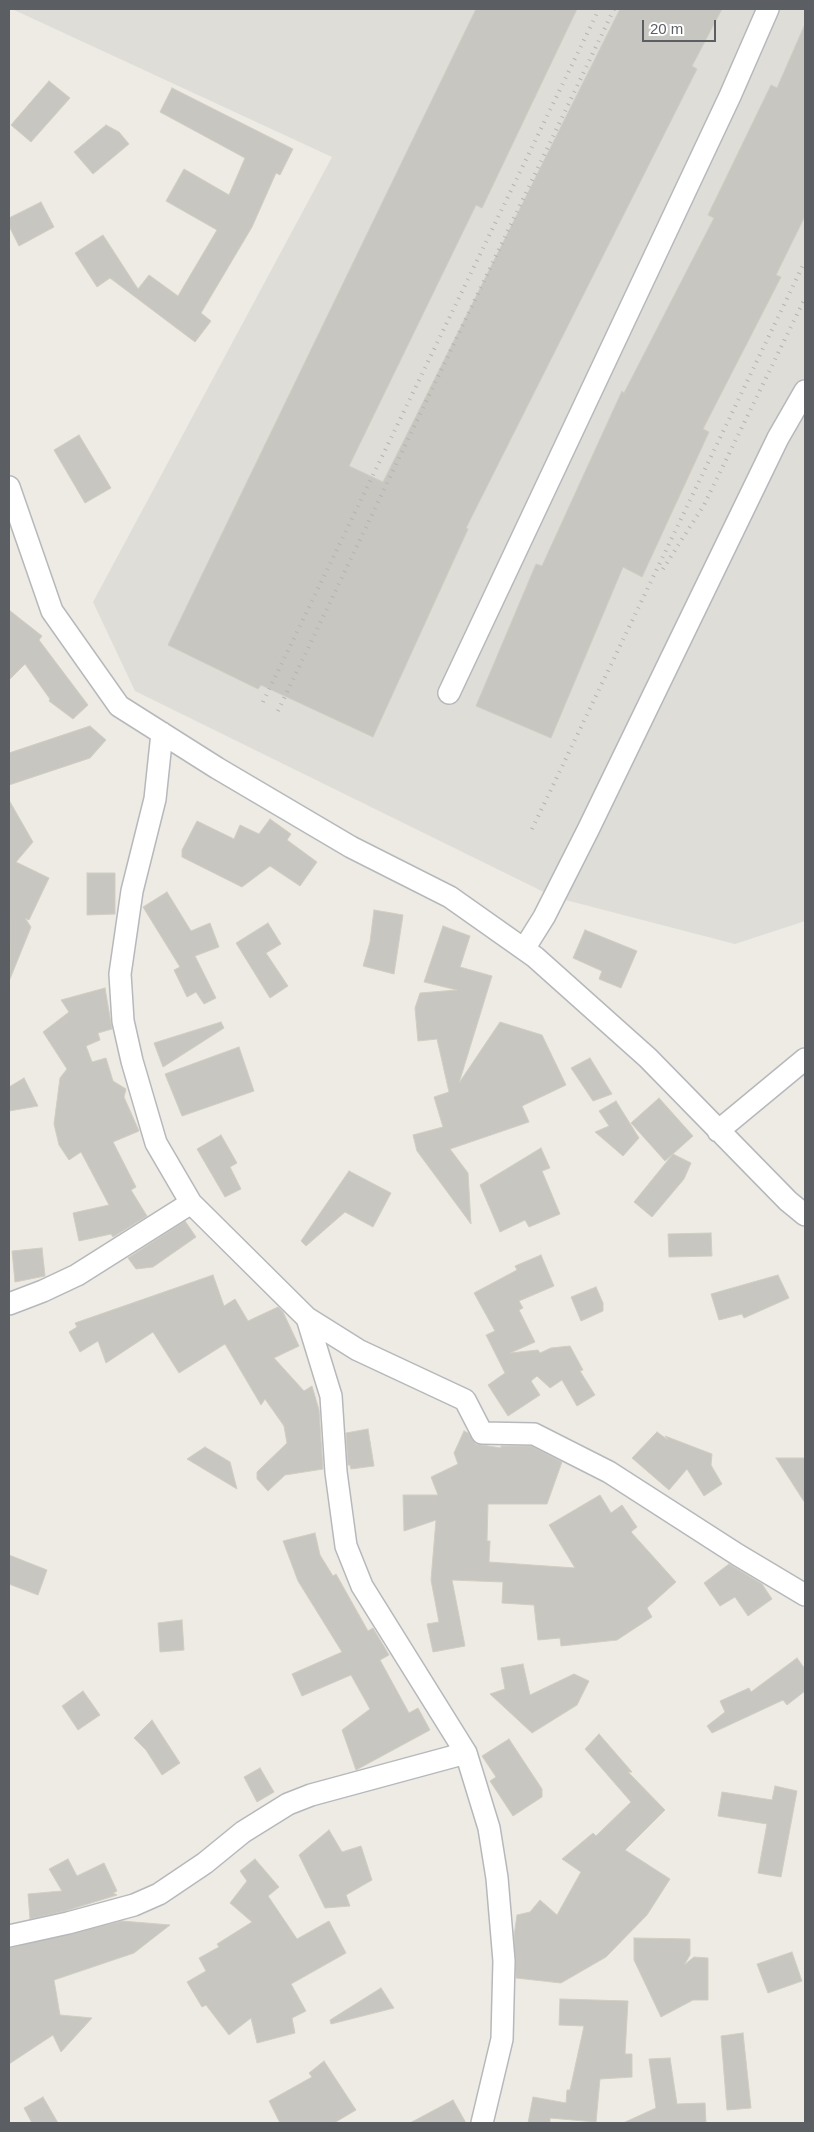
<!DOCTYPE html>
<html>
<head>
<meta charset="utf-8">
<style>
	body { margin:0 }
	#map { position:relative; width:814px; height:2132px; overflow:hidden; background:#edebe3; font-family:Arial,sans-serif }
	canvas { display:block }
	.frame { position:absolute; inset:0; border:10px solid #5b5e63; pointer-events:none }
	.scale { position:absolute; left:642px; top:20px; width:74px; height:22px; box-sizing:border-box; border:2px solid #5b5e63; border-top:0; padding-left:6px; font-size:15px; line-height:18px; white-space:nowrap; color:#5b5e63; -webkit-text-stroke:4px #fff; paint-order:stroke }
</style>
</head>
<body>
<div id="map">
<canvas width="814" height="2132"></canvas>
<div class="frame"></div>
<div class="scale">20 m</div>
</div>
<script>
const ctx = document.querySelector('canvas').getContext('2d');
ctx.lineJoin = 'round';
function paint(path, color) {
  ctx.fillStyle = color;
  ctx.fill(path, 'evenodd');
}
function toPath(rows) {
  const path = new Path2D();
  for (const r of rows) {
    path.moveTo(r[0], r[1]);
    for (let i = 2; i < r.length; i += 2) path.lineTo(r[i], r[i + 1]);
  }
  return path;
}
function stroke(path, color, width, dash) {
  ctx.strokeStyle = color;
  ctx.lineWidth = width;
  ctx.lineCap = dash ? 'butt' : 'round';
  ctx.setLineDash(dash || []);
  ctx.stroke(path);
}
paint(toPath([
	[12,9,805,9,805,921,735,944,554,897,135,691,93,602,332,157]
]), '#deddd7');
const building = toPath([
	[476,9,577,9,482,208,476,205,349,466,383,482,620,9,722,9,692,66,697,69,466,528,468,529,373,737,261,685,258,689,168,645,476,9],
	[805,24,805,216,776,275,781,277,703,429,709,432,642,577,623,567,551,738,476,706,536,564,542,566,622,391,624,393,714,218,708,215,771,85,777,88,805,24],
	[49,81,70,98,31,142,11,125,49,81],
	[172,88,293,149,280,175,276,173,252,227,201,313,211,321,195,342,110,278,97,287,75,253,103,235,138,289,149,275,178,296,217,230,166,201,184,169,229,195,245,158,160,112,172,88],
	[106,125,119,132,129,144,93,174,74,152,106,125],
	[41,202,54,227,19,246,9,226,9,218,41,202],
	[79,435,111,488,85,503,54,450,79,435],
	[9,610,42,636,39,640,88,705,73,719,49,701,50,699,25,664,9,680,9,610],
	[90,726,106,740,90,758,9,785,9,753,90,726],
	[9,800,33,842,16,862,49,878,29,920,25,918,31,927,10,979,9,800],
	[270,819,291,834,287,840,317,862,300,886,270,866,242,887,182,857,182,850,197,821,234,839,240,825,259,834,270,819],
	[87,873,115,873,115,914,87,915,87,873],
	[167,892,191,931,210,923,219,947,195,956,216,998,204,1004,196,992,187,997,174,970,180,967,143,907,167,892],
	[374,910,403,915,394,974,363,966,370,942,374,910],
	[268,923,281,944,266,953,288,986,270,998,236,943,268,923],
	[443,926,470,936,460,967,492,976,459,1083,500,1022,542,1035,566,1085,522,1106,529,1122,450,1149,468,1173,471,1224,417,1151,413,1135,443,1127,434,1097,449,1092,437,1039,418,1041,415,1008,420,993,457,990,424,982,443,926],
	[585,930,637,951,621,988,599,979,602,971,573,958,585,930],
	[105,988,112,1029,98,1033,100,1040,86,1046,92,1062,106,1058,113,1081,126,1089,124,1097,139,1131,113,1142,136,1187,131,1190,147,1216,113,1237,111,1234,79,1241,73,1213,109,1205,81,1152,69,1160,59,1145,54,1124,60,1078,67,1069,43,1032,69,1012,61,1000,105,988],
	[221,1022,224,1028,163,1067,154,1043,221,1022],
	[239,1047,254,1091,182,1116,165,1074,239,1047],
	[590,1058,612,1094,593,1101,571,1068,590,1058],
	[24,1078,38,1106,9,1111,9,1087,24,1078],
	[659,1098,693,1136,665,1161,631,1123,659,1098],
	[616,1101,639,1138,623,1156,595,1132,609,1126,599,1111,616,1101],
	[221,1135,237,1163,230,1167,241,1189,225,1197,197,1149,221,1135],
	[541,1148,550,1168,542,1171,560,1214,529,1227,525,1220,500,1232,480,1185,541,1148],
	[673,1154,691,1163,684,1179,652,1217,634,1202,673,1154],
	[349,1171,391,1193,373,1227,345,1212,306,1246,301,1241,349,1171],
	[185,1221,196,1237,153,1267,136,1269,128,1258,185,1221],
	[711,1233,712,1256,669,1257,668,1234,711,1233],
	[42,1248,45,1276,15,1282,12,1251,42,1248],
	[541,1255,554,1286,519,1301,523,1308,519,1310,535,1342,510,1353,538,1350,540,1353,551,1348,570,1346,583,1370,580,1371,595,1395,577,1406,562,1380,550,1388,537,1376,531,1381,540,1395,508,1416,488,1385,505,1373,486,1335,495,1331,474,1293,517,1270,515,1266,541,1255],
	[213,1275,224,1306,235,1299,248,1321,278,1307,283,1312,299,1346,274,1358,304,1391,312,1386,319,1410,323,1469,285,1475,268,1491,257,1479,257,1472,287,1443,284,1426,265,1399,261,1405,225,1344,179,1373,153,1332,106,1363,98,1341,80,1352,69,1332,77,1327,75,1323,213,1275],
	[778,1275,789,1298,744,1318,742,1314,719,1320,711,1294,778,1275],
	[596,1287,603,1303,603,1311,581,1321,571,1297,596,1287],
	[368,1429,374,1466,351,1469,350,1465,348,1465,346,1433,368,1429],
	[464,1431,468,1433,476,1444,501,1448,501,1446,531,1446,562,1462,547,1504,488,1504,487,1541,490,1541,489,1562,575,1568,549,1525,600,1495,611,1513,622,1505,637,1527,631,1532,676,1582,647,1608,652,1617,617,1640,561,1646,560,1638,538,1640,534,1605,502,1603,503,1582,452,1580,465,1646,433,1652,427,1624,439,1622,431,1580,436,1520,404,1531,403,1495,438,1495,431,1477,458,1464,454,1453,464,1431],
	[657,1432,668,1440,665,1436,712,1454,711,1465,722,1484,704,1496,687,1469,669,1490,632,1458,657,1432],
	[205,1447,230,1462,237,1489,187,1459,205,1447],
	[776,1458,805,1458,805,1503,776,1458],
	[315,1533,320,1555,333,1576,336,1574,368,1631,373,1628,389,1655,380,1660,409,1713,418,1708,430,1730,356,1770,342,1730,370,1709,351,1675,302,1696,292,1674,342,1652,298,1581,283,1541,315,1533],
	[9,1555,47,1570,38,1595,9,1584,9,1555],
	[729,1564,762,1584,772,1599,748,1616,735,1597,720,1606,704,1583,729,1564],
	[182,1620,184,1650,160,1652,158,1623,182,1620],
	[797,1658,805,1669,805,1691,787,1705,783,1700,712,1733,707,1726,725,1712,720,1701,749,1688,751,1692,797,1658],
	[523,1664,530,1695,574,1674,589,1681,577,1705,532,1733,490,1694,505,1689,501,1668,523,1664],
	[83,1691,100,1715,78,1730,62,1706,83,1691],
	[152,1720,180,1763,162,1775,146,1750,134,1738,152,1720],
	[599,1734,632,1772,628,1772,665,1810,625,1850,670,1879,647,1915,606,1957,561,1983,516,1978,514,1936,517,1915,530,1912,540,1900,557,1915,581,1872,562,1859,593,1833,596,1836,631,1802,585,1749,599,1734],
	[509,1739,542,1789,542,1797,513,1816,490,1781,496,1777,482,1756,509,1739],
	[260,1768,274,1792,257,1802,244,1777,260,1768],
	[775,1786,797,1791,781,1877,758,1873,767,1824,718,1816,722,1792,772,1800,775,1786],
	[329,1830,342,1852,361,1846,372,1880,346,1895,350,1906,325,1908,299,1855,329,1830],
	[68,1859,77,1876,104,1863,117,1891,113,1893,117,1895,65,1911,30,1919,28,1894,62,1891,49,1869,68,1859],
	[255,1859,279,1887,268,1896,297,1939,329,1921,346,1953,291,1984,306,2011,292,2018,295,2033,257,2043,251,2018,229,2035,206,2005,202,2007,187,1982,206,1971,199,1958,219,1947,217,1944,252,1922,230,1903,247,1881,240,1871,255,1859],
	[122,1921,170,1925,134,1953,54,1980,60,2015,92,2018,61,2052,53,2035,9,2064,9,1948,122,1921],
	[634,1938,690,1939,690,1955,684,1965,694,1957,708,1958,708,2000,693,2000,661,2017,634,1960,634,1938],
	[792,1952,802,1981,768,1993,757,1964,792,1952],
	[381,1988,394,2008,331,2024,330,2020,381,1988],
	[560,1999,628,2001,625,2054,632,2054,632,2077,600,2079,596,2122,550,2118,550,2123,528,2123,533,2097,566,2103,567,2090,570,2090,584,2026,559,2025,560,1999],
	[743,2033,751,2108,727,2110,721,2036,743,2033],
	[670,2058,677,2104,705,2103,706,2123,623,2123,656,2108,649,2059,670,2058],
	[324,2061,356,2110,334,2123,280,2123,269,2101,312,2077,309,2073,324,2061],
	[43,2097,58,2123,32,2123,24,2108,43,2097],
	[453,2100,466,2123,410,2123,453,2100]
]);
paint(building, '#c8c6c0');
stroke(building, '#d1cdc2', 1);
const minor = toPath([
	[9,487,52,611,119,706,217,768,351,847,450,897,535,957,648,1058,788,1201,805,1215],
	[449,693,730,96,768,9],
	[162,733,155,799,132,891,120,974,123,1021,132,1061,156,1143,191,1203,307,1318,358,1350,465,1400,482,1433,534,1434,609,1472,738,1555,805,1595],
	[524,949,544,917,588,830,778,438,805,391],
	[718,1131,805,1059],
	[9,1304,43,1291,77,1275,191,1203],
	[307,1318,331,1396,336,1472,346,1546,362,1586,466,1753,489,1828,497,1878,504,1961,502,2039,482,2123],
	[9,1936,68,1923,134,1905,159,1894,205,1863,243,1832,288,1804,311,1795,466,1753]
]);
stroke(minor, '#b6b8bc', 24);
stroke(minor, '#fff', 21);
stroke(toPath([
	[663,569,704,505,805,298],
	[263,702,599,9],
	[278,711,614,9],
	[532,829,805,261]
]), '#b3b4b4', 4, [1, 6]);
</script>
</body>
</html>
